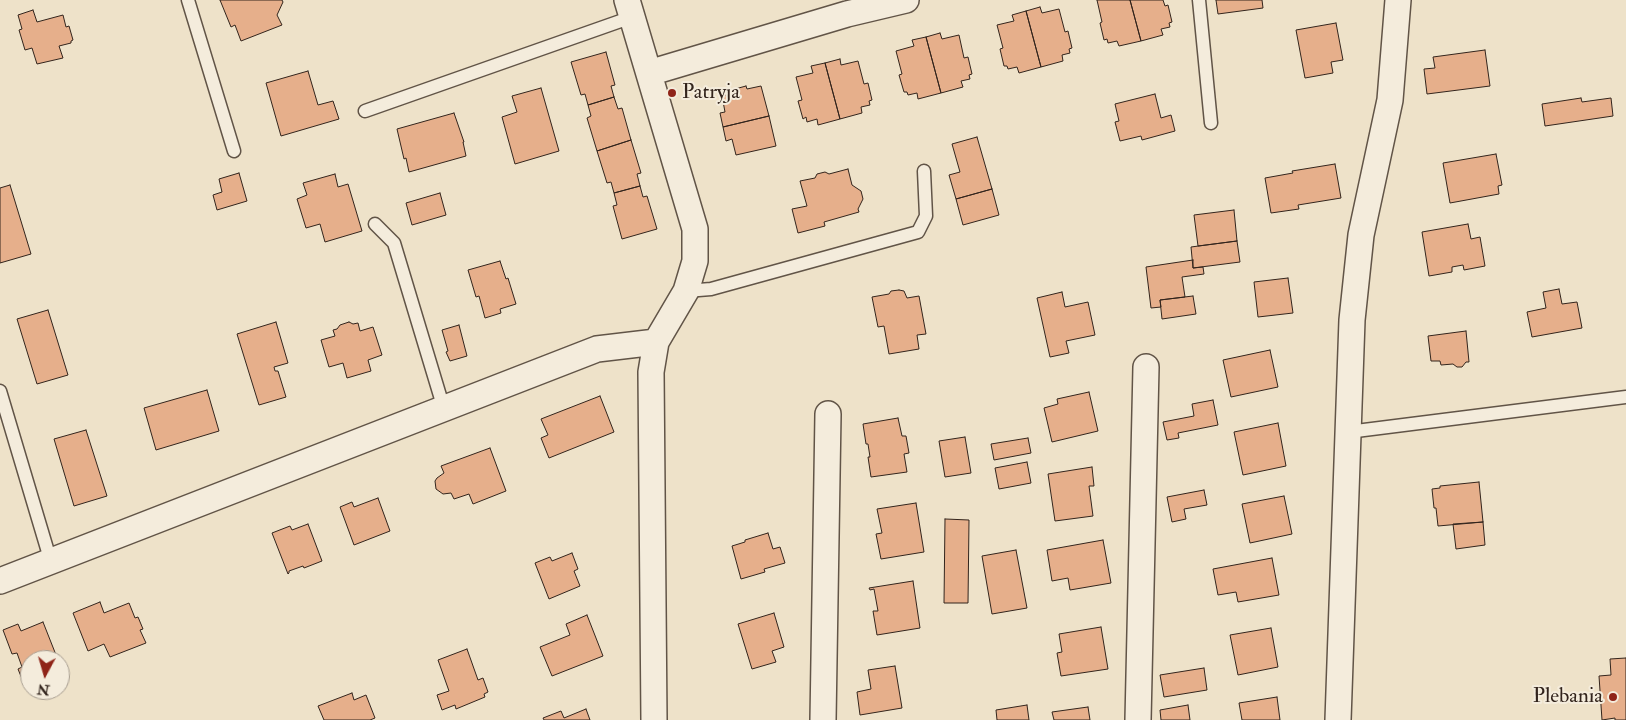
<!DOCTYPE html>
<html>
<head>
<meta charset="utf-8">
<style>
	body { margin:0 }
	#map { position:relative; width:1626px; height:720px; overflow:hidden; background:#eee2c9; font-family:"IM FELL Double Pica",serif }
	canvas { display:block }
	.north { position:absolute; left:20px; top:650px; width:50px; height:50px; box-sizing:border-box; background:#f4ecdc; border:1px solid #a69c8f; border-radius:50%; rotate:186deg; font-size:14px; font-weight:700; line-height:20px; text-align:center; color:#32241c }
	.north::after { content:''; display:block; margin:auto; width:18px; height:22px; background:#8f2418; clip-path:polygon(50% 0,100% 100%,50% 72%,0 100%) }
</style>
</head>
<body>
<div id="map">
<canvas width="1626" height="720"></canvas>
<div class="north">N</div>
</div>
<script>
const ctx = document.querySelector('canvas').getContext('2d');
ctx.lineJoin = 'round';
function paint(path, color) {
  ctx.fillStyle = color;
  ctx.fill(path, 'evenodd');
}
function toPath(rows) {
  const path = new Path2D();
  for (const r of rows) {
    path.moveTo(r[0], r[1]);
    for (let i = 2; i < r.length; i += 2) path.lineTo(r[i], r[i + 1]);
  }
  return path;
}
function stroke(path, color, width, dash) {
  ctx.strokeStyle = color;
  ctx.lineWidth = width;
  ctx.lineCap = dash ? 'butt' : 'round';
  ctx.setLineDash(dash || []);
  ctx.stroke(path);
}
function drawText(font, color, halo, rows, align = 'center') {
  ctx.font = font + ' "IM FELL Double Pica",serif';
  ctx.lineWidth = 4;
  ctx.setLineDash([]);
  ctx.textBaseline = 'middle';
  ctx.strokeStyle = halo;
  ctx.fillStyle = color;
  for (const [text, x, y, turn = 0] of rows) {
    ctx.save();
    ctx.translate(x, y);
    ctx.rotate((+turn || 0) * Math.PI / 180);
    ctx.textAlign = isNaN(turn) ? turn : align;
    if (halo) ctx.strokeText(text, 0, 0);
    ctx.fillText(text, 0, 0);
    ctx.restore();
  }
}
const building = toPath([
	[220,0,282,0,283,2,277,15,282,25,241,41,235,25,231,27,220,0],
	[1097,0,1130,0,1141,41,1119,46,1117,41,1108,43,1107,39,1104,40,1100,23,1102,22,1097,0],
	[1130,0,1163,0,1165,6,1168,5,1172,22,1169,23,1170,27,1161,29,1163,35,1141,41,1130,0],
	[1216,0,1262,0,1263,8,1218,14,1216,0],
	[1040,7,1042,13,1059,9,1065,32,1068,31,1072,48,1069,49,1070,53,1062,55,1063,61,1041,67,1026,11,1040,7],
	[33,10,37,22,63,15,66,27,69,26,73,40,71,41,71,43,59,46,63,58,37,64,32,48,25,50,19,30,22,29,18,15,33,10],
	[1026,11,1041,67,1019,73,1017,67,1008,69,1007,66,1004,66,1000,49,1003,48,997,25,1014,21,1012,15,1026,11],
	[1336,23,1343,60,1331,62,1333,73,1305,78,1296,30,1336,23],
	[940,33,942,39,959,35,964,58,968,57,972,74,969,75,970,79,961,81,963,87,941,93,926,37,940,33],
	[926,37,941,93,918,99,917,93,908,95,907,92,904,92,899,75,902,74,896,51,914,46,912,40,926,37],
	[1485,50,1490,86,1427,94,1424,69,1435,68,1433,57,1485,50],
	[606,52,615,85,611,86,614,97,588,105,585,94,581,95,571,62,606,52],
	[840,59,841,65,858,61,864,84,868,83,872,100,869,101,870,105,861,107,862,113,840,119,825,63,840,59],
	[825,63,840,119,818,125,817,119,807,122,806,117,803,119,798,101,802,100,796,77,813,73,811,66,825,63],
	[308,71,318,105,333,101,339,119,281,136,266,83,308,71],
	[746,86,747,89,761,86,769,116,723,127,720,113,725,112,722,96,736,92,735,89,746,86],
	[541,88,559,151,515,164,502,117,517,112,512,96,541,88],
	[1155,94,1161,118,1171,115,1175,131,1142,140,1141,136,1120,141,1115,122,1119,121,1115,104,1155,94],
	[614,97,618,109,622,108,631,140,597,151,587,118,591,116,588,105,614,97],
	[1581,98,1582,102,1611,98,1613,116,1545,126,1542,104,1581,98],
	[454,113,464,142,463,142,466,156,409,172,406,158,404,159,397,129,454,113],
	[769,116,776,146,736,155,732,139,726,141,723,127,769,116],
	[977,137,992,189,956,199,949,175,960,172,952,144,977,137],
	[631,140,641,173,637,174,640,186,614,193,611,182,607,183,597,151,631,140],
	[1496,154,1502,185,1498,186,1499,194,1450,203,1443,163,1496,154],
	[1335,164,1341,198,1298,205,1299,209,1271,213,1265,178,1293,173,1292,171,1335,164],
	[848,169,852,185,861,191,863,199,858,209,859,212,824,222,825,226,798,233,792,209,807,206,800,181,815,178,817,174,825,172,829,174,848,169],
	[239,173,247,201,217,210,213,195,222,192,219,179,239,173],
	[335,174,338,187,348,184,362,231,325,242,320,224,306,228,297,199,307,195,303,183,335,174],
	[10,185,31,254,0,263,0,188,10,185],
	[640,186,643,197,647,196,657,229,622,239,613,206,617,205,614,193,640,186],
	[992,189,999,215,963,225,956,199,992,189],
	[440,193,446,215,412,225,406,203,440,193],
	[1234,210,1237,241,1198,246,1194,215,1234,210],
	[1468,224,1471,239,1480,237,1485,266,1464,270,1463,265,1452,267,1452,272,1429,276,1422,232,1468,224],
	[1237,241,1240,262,1193,268,1191,247,1237,241],
	[1193,260,1193,268,1203,267,1204,274,1182,277,1185,297,1160,300,1161,307,1151,308,1146,267,1193,260],
	[500,261,506,279,508,278,516,304,500,309,501,313,485,318,479,296,476,297,468,270,500,261],
	[1288,278,1293,313,1258,317,1254,282,1288,278],
	[1559,289,1562,304,1577,302,1582,328,1532,337,1527,312,1546,308,1543,292,1559,289],
	[899,290,904,291,907,298,919,296,926,334,917,335,919,349,889,354,884,326,878,327,872,297,889,294,891,291,899,290],
	[1062,292,1065,307,1088,302,1095,335,1066,341,1069,353,1050,357,1037,298,1062,292],
	[1193,296,1196,314,1162,319,1160,300,1193,296],
	[48,310,68,375,37,384,17,319,48,310],
	[276,322,288,363,274,367,275,371,278,371,286,397,259,405,237,334,276,322],
	[349,322,353,324,358,323,360,331,373,327,382,355,368,360,371,371,347,378,343,363,329,367,321,340,335,336,333,330,337,329,340,325,349,322],
	[459,325,467,356,450,361,446,352,448,351,442,330,459,325],
	[1466,331,1469,362,1466,362,1462,367,1457,367,1453,364,1441,365,1440,361,1431,361,1428,336,1466,331],
	[1270,350,1278,387,1231,397,1223,360,1270,350],
	[207,390,219,431,156,450,144,408,207,390],
	[1089,392,1098,431,1052,442,1044,408,1058,404,1057,399,1089,392],
	[600,396,614,432,549,458,541,438,548,435,541,419,600,396],
	[1213,400,1218,425,1178,433,1179,438,1167,440,1163,422,1194,416,1192,404,1213,400],
	[898,418,902,436,906,436,909,453,904,454,907,472,871,477,868,457,870,457,868,444,866,444,863,424,898,418],
	[1278,423,1286,466,1243,475,1234,432,1278,423],
	[86,430,107,496,74,506,54,439,86,430],
	[965,437,971,473,945,477,939,441,965,437],
	[1028,438,1031,453,994,460,991,444,1028,438],
	[490,448,506,491,473,504,469,494,454,499,451,493,443,494,436,489,435,481,437,478,444,473,441,466,490,448],
	[1027,462,1031,483,999,489,995,468,1027,462],
	[1092,467,1094,486,1089,486,1093,516,1055,521,1048,474,1092,467],
	[1479,482,1483,522,1438,526,1436,508,1434,508,1432,489,1440,488,1440,486,1479,482],
	[1204,490,1207,505,1184,509,1186,519,1172,522,1167,497,1204,490],
	[1284,496,1292,534,1250,543,1242,504,1284,496],
	[378,498,390,531,354,545,340,507,352,502,354,507,378,498],
	[916,503,924,552,881,559,876,534,882,533,877,509,916,503],
	[945,519,969,520,968,603,944,603,945,519],
	[1483,522,1485,545,1456,549,1453,524,1483,522],
	[308,524,322,561,304,568,303,566,289,571,289,573,288,574,272,533,290,526,292,530,308,524],
	[768,533,773,549,780,547,785,563,764,569,765,572,741,579,732,546,745,542,745,540,768,533],
	[1103,540,1111,583,1070,590,1068,578,1052,581,1047,550,1103,540],
	[1016,550,1027,608,992,614,982,556,1016,550],
	[572,553,578,569,574,571,580,586,549,599,535,563,550,557,552,561,572,553],
	[1272,558,1279,595,1238,602,1236,592,1218,595,1213,569,1272,558],
	[913,581,920,628,877,635,873,611,878,611,874,589,870,590,869,588,913,581],
	[100,602,104,613,129,603,135,618,138,617,143,629,140,630,146,643,110,657,104,644,88,651,73,613,100,602],
	[774,613,784,647,772,651,776,662,752,669,738,624,774,613],
	[587,615,603,656,552,676,540,647,570,635,566,624,587,615],
	[43,622,58,660,30,660,30,681,24,684,18,669,22,667,17,653,12,654,3,630,18,624,21,631,43,622],
	[1101,627,1108,669,1061,676,1057,653,1062,652,1059,634,1101,627],
	[1271,628,1278,667,1238,675,1230,635,1271,628],
	[467,649,478,680,483,678,488,692,484,694,485,697,456,709,455,705,442,710,437,695,449,691,438,660,467,649],
	[1626,658,1626,720,1615,720,1615,718,1602,720,1599,676,1611,675,1610,659,1626,658],
	[895,666,902,708,860,715,857,692,871,689,868,670,895,666],
	[1204,668,1207,690,1164,697,1160,675,1204,668],
	[352,693,354,700,366,695,375,718,370,720,324,720,318,706,352,693],
	[1277,697,1280,720,1242,720,1239,703,1277,697],
	[1027,705,1029,720,997,720,996,710,1027,705],
	[1188,705,1190,720,1161,720,1160,710,1188,705],
	[1088,707,1090,720,1054,720,1052,712,1088,707],
	[586,709,590,720,544,720,543,718,561,711,564,718,586,709]
]);
paint(building, '#e6af8b');
stroke(building, '#32241c', 1);
const lane = toPath([
	[188,0,234,151],
	[1199,0,1211,123],
	[365,111,632,17],
	[375,224,394,243,444,409],
	[686,291,711,289,918,232,926,216,924,171],
	[0,391,51,562],
	[1348,432,1626,397]
]);
const street = toPath([
	[627,0,695,229,695,261,686,291,656,342,651,372,654,720],
	[649,73,847,14,906,0],
	[0,581,597,349,656,342],
	[823,720,828,414],
	[1138,720,1146,367],
	[1338,720,1352,320,1361,235,1390,100,1398,0]
]);
stroke(lane, '#615447', 15);
stroke(street, '#615447', 28);
stroke(lane, '#f4ecdc', 12);
stroke(street, '#f4ecdc', 25);
for (const [x, y, r, color] of [
	[672,93,5,"#8f2418"],
	[1613,697,5,"#8f2418"]
]) {
  const dot = new Path2D();
  dot.arc(x, y, r, 0, 2 * Math.PI);
  ctx.fillStyle = color;
  ctx.fill(dot);
  stroke(dot, '#f4ecdc', 2);
}
drawText('21px', '#32241c', '#f4ecdc', [
	["Patryja",682,93],
	["Plebania",1603,697,"right"]
], 'left');
</script>
</body>
</html>
